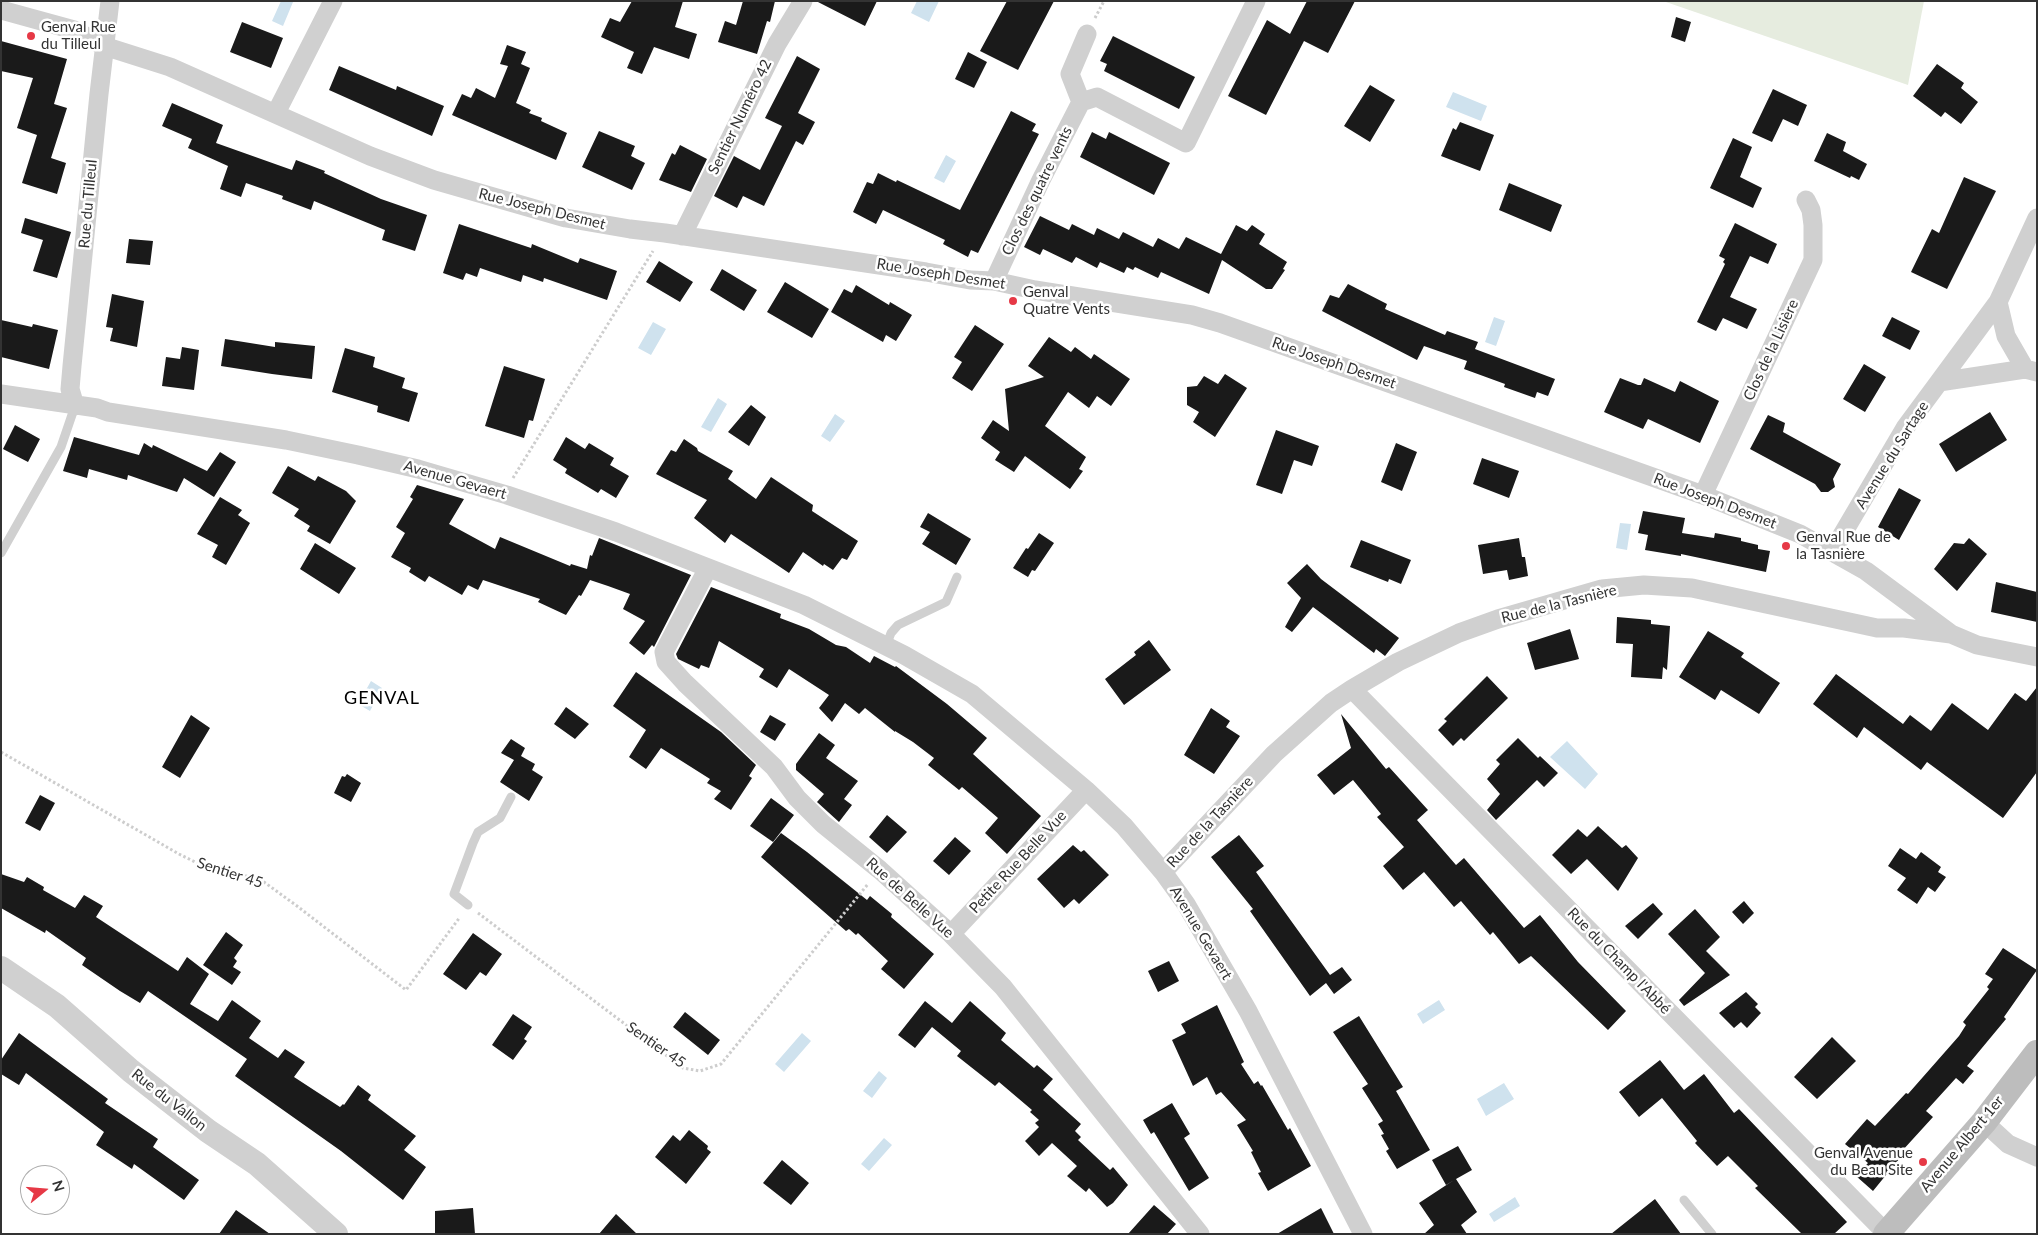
<!DOCTYPE html>
<html>
<head>
<meta charset="utf-8">
<style>
	body { margin:0 }
	#map { position:relative; width:2038px; height:1235px; overflow:hidden; background:#fff; font-family:Lato,sans-serif }
	canvas { display:block }
	.frame { position:absolute; inset:0; border:2px solid #333; pointer-events:none }
	.north { position:absolute; left:20px; top:1165px; width:50px; height:50px; box-sizing:border-box; background:#fff; border:1px solid #adadad; border-radius:50%; rotate:73deg; font-size:14px; font-weight:700; line-height:20px; text-align:center; color:#333 }
	.north::after { content:''; display:block; margin:auto; width:18px; height:22px; background:#e63946; clip-path:polygon(50% 0,100% 100%,50% 72%,0 100%) }
</style>
</head>
<body>
<div id="map">
<canvas width="2038" height="1235"></canvas>
<div class="frame"></div>
<div class="north">N</div>
</div>
<script>
const ctx = document.querySelector('canvas').getContext('2d');
ctx.lineJoin = 'round';
function paint(path, color) {
  ctx.fillStyle = color;
  ctx.fill(path, 'evenodd');
}
function toPath(rows) {
  const path = new Path2D();
  for (const r of rows) {
    path.moveTo(r[0], r[1]);
    for (let i = 2; i < r.length; i += 2) path.lineTo(r[i], r[i + 1]);
  }
  return path;
}
function stroke(path, color, width, dash) {
  ctx.strokeStyle = color;
  ctx.lineWidth = width;
  ctx.lineCap = dash ? 'butt' : 'round';
  ctx.setLineDash(dash || []);
  ctx.stroke(path);
}
function drawText(font, color, halo, rows, align = 'center') {
  ctx.font = font + ' Lato,sans-serif';
  ctx.lineWidth = 5;
  ctx.setLineDash([]);
  ctx.textBaseline = 'middle';
  ctx.strokeStyle = halo;
  ctx.fillStyle = color;
  for (const [text, x, y, turn = 0] of rows) {
    ctx.save();
    ctx.translate(x, y);
    ctx.rotate((+turn || 0) * Math.PI / 180);
    ctx.textAlign = isNaN(turn) ? turn : align;
    if (halo) ctx.strokeText(text, 0, 0);
    ctx.fillText(text, 0, 0);
    ctx.restore();
  }
}
paint(toPath([
	[1663,1,1924,1,1908,85]
]), '#e6ecdf');
paint(toPath([
	[281,1,293,2,283,26,272,21],
	[917,1,939,1,929,22,911,13],
	[1453,92,1487,106,1481,121,1446,107],
	[946,155,956,161,944,183,934,178],
	[1494,317,1505,321,1496,346,1485,342],
	[653,322,666,329,651,355,638,348],
	[718,398,727,404,711,432,701,427],
	[835,414,845,421,830,442,821,436],
	[1620,523,1631,524,1627,550,1616,548],
	[371,681,382,688,370,711,358,704],
	[1567,741,1598,774,1585,789,1550,757],
	[1439,1000,1445,1010,1423,1024,1417,1014],
	[802,1033,811,1041,784,1072,775,1064],
	[879,1071,887,1078,872,1098,863,1091],
	[1504,1083,1514,1099,1486,1116,1477,1099],
	[884,1138,892,1145,869,1171,861,1164],
	[1515,1197,1520,1206,1494,1222,1489,1214]
]), '#cfe2ee');
paint(toPath([
	[632,1,683,1,675,27,697,34,689,59,654,47,642,74,627,68,634,52,601,37,610,18,620,22],
	[743,1,775,1,770,22,767,21,757,54,718,42,725,21,736,25],
	[816,1,877,1,865,26],
	[1007,1,1054,1,1018,70,980,51],
	[1307,1,1355,1,1328,53,1304,41,1266,115,1228,96,1267,20,1290,34],
	[1676,17,1691,22,1685,42,1671,37],
	[242,22,283,38,271,68,230,52],
	[1113,36,1195,77,1179,109,1104,71,1107,64,1100,61],
	[1,41,67,59,54,104,67,108,51,158,66,163,57,194,22,183,37,135,17,128,33,78,1,71],
	[507,45,526,52,521,64,530,68,516,103,531,110,529,113,542,118,541,121,567,133,556,160,452,115,462,94,471,98,476,88,495,98,508,66,500,64],
	[968,52,987,62,974,88,955,79],
	[797,56,820,69,798,113,815,122,803,145,796,141,764,206,743,196,737,208,714,196,734,156,760,170,782,126,765,118],
	[1937,64,1964,83,1961,88,1978,102,1961,124,1945,112,1941,117,1913,96],
	[339,66,396,90,397,86,444,106,432,136,329,90],
	[1370,85,1395,100,1370,142,1344,126],
	[1773,89,1807,105,1798,126,1783,119,1772,142,1752,133],
	[172,103,223,125,216,143,292,170,296,160,325,171,324,173,381,199,427,215,415,251,382,240,385,230,314,201,311,210,282,199,283,196,246,183,241,197,220,189,228,166,188,148,192,139,162,126],
	[1011,111,1036,124,1032,131,1039,134,978,253,971,250,968,257,943,244,945,240,883,210,876,224,853,212,867,182,873,184,878,173,896,182,897,180,960,210],
	[1460,122,1494,135,1480,171,1441,156,1453,128,1456,130],
	[599,131,635,146,631,156,645,163,632,190,582,167],
	[1092,132,1106,139,1109,132,1170,163,1154,195,1080,157],
	[1827,133,1846,142,1843,151,1867,164,1859,180,1851,176,1850,178,1814,161],
	[1733,138,1752,147,1740,177,1762,188,1753,208,1710,188],
	[680,145,707,159,691,192,659,180,672,153,675,155],
	[1964,177,1996,191,1947,289,1911,272,1932,229,1939,233],
	[1509,183,1562,205,1551,232,1499,210],
	[1040,216,1069,230,1072,224,1094,235,1097,228,1119,239,1123,232,1153,247,1158,238,1179,249,1186,237,1221,254,1236,225,1247,231,1252,225,1265,234,1259,244,1287,262,1283,269,1285,270,1272,289,1266,289,1222,260,1209,294,1161,272,1158,278,1135,267,1133,270,1127,267,1124,273,1100,262,1097,268,1076,257,1072,263,1043,249,1040,255,1024,247],
	[25,218,71,232,57,278,33,271,43,240,21,233],
	[1735,223,1777,244,1768,264,1750,256,1730,297,1757,309,1747,329,1723,318,1716,331,1697,322,1725,264,1723,262,1725,259,1719,256],
	[459,224,531,248,532,244,578,263,580,258,617,271,607,300,544,278,543,282,523,275,521,282,480,268,477,277,466,273,463,280,443,273],
	[129,239,153,241,150,265,126,263],
	[659,261,693,282,680,302,646,282],
	[722,269,757,290,744,311,710,290],
	[785,282,829,309,812,338,767,312],
	[1348,284,1387,304,1385,309,1445,335,1447,331,1478,342,1475,349,1555,379,1548,396,1537,392,1535,398,1504,387,1505,384,1464,369,1467,361,1424,346,1417,360,1322,311,1330,295,1339,298],
	[856,285,889,305,890,302,912,315,896,341,886,335,883,342,831,312,844,289,852,293],
	[112,294,144,301,137,347,110,341,113,328,106,327],
	[1892,317,1920,331,1910,350,1882,336],
	[1,320,32,327,33,324,58,330,49,369,1,357],
	[975,325,1004,344,972,391,952,378,962,362,954,357],
	[1049,337,1071,352,1075,347,1091,359,1094,354,1130,379,1111,406,1097,396,1089,408,1068,392,1045,426,1086,457,1079,469,1083,471,1070,489,1025,456,1014,472,995,460,1000,452,981,438,993,420,1009,431,1005,389,1044,377,1028,366],
	[225,339,275,347,275,342,315,346,312,379,272,374,221,366],
	[182,347,199,350,194,390,162,386,166,357,180,359],
	[345,348,375,357,373,367,405,378,402,388,418,393,409,422,377,412,378,406,332,392],
	[1864,364,1886,377,1865,412,1843,399],
	[504,366,545,379,533,421,529,420,524,438,485,426],
	[1225,374,1247,388,1215,437,1193,422,1199,412,1187,405,1187,387,1197,386,1204,376,1218,384],
	[1620,378,1638,385,1641,385,1644,378,1675,392,1680,381,1719,401,1700,443,1648,419,1643,429,1604,412],
	[751,405,766,417,749,446,728,432],
	[1990,412,2007,440,1956,472,1939,444],
	[1768,415,1785,423,1783,432,1841,464,1833,479,1835,487,1828,492,1821,492,1815,484,1750,449],
	[15,425,40,439,28,462,3,449],
	[1276,430,1319,446,1312,466,1294,460,1282,494,1256,485],
	[74,437,139,455,144,443,152,448,153,445,207,471,220,452,236,462,214,497,184,478,177,492,128,475,127,480,89,469,87,478,63,471],
	[566,437,585,449,589,443,614,458,610,465,629,476,616,498,601,489,598,493,565,473,567,469,553,460],
	[684,439,697,448,698,451,733,471,728,479,756,499,771,477,813,505,812,511,858,541,847,560,842,558,833,570,824,564,823,566,803,552,789,573,731,534,725,543,694,518,707,500,656,474,671,450,676,452],
	[1396,443,1417,452,1402,491,1381,482],
	[1482,458,1519,471,1509,498,1473,484],
	[288,466,315,481,318,476,346,491,356,501,330,544,307,531,310,526,294,516,299,509,272,493],
	[417,485,464,499,449,524,495,549,500,537,570,566,571,564,587,569,590,555,592,556,599,538,691,575,654,647,652,645,644,655,629,643,645,621,623,609,630,594,608,586,590,580,581,596,579,595,566,615,538,602,540,599,483,580,478,590,468,585,462,595,429,576,425,582,409,572,411,568,391,557,405,533,396,527,413,499,410,497],
	[1899,488,1921,500,1899,540,1878,527],
	[220,497,242,510,238,515,250,523,226,565,212,557,218,545,197,534],
	[1643,511,1685,518,1682,533,1714,538,1715,533,1741,538,1741,541,1758,545,1758,549,1770,551,1766,572,1681,554,1681,556,1645,550,1648,535,1638,533],
	[928,513,971,539,956,565,922,544,930,532,920,527],
	[1039,533,1054,543,1035,571,1032,570,1028,577,1013,568,1026,548,1028,549],
	[1519,538,1522,557,1525,557,1528,576,1509,580,1507,570,1483,574,1478,545],
	[1969,538,1987,554,1957,591,1934,569,1954,543,1964,544],
	[1361,540,1411,560,1401,584,1389,579,1388,582,1350,567],
	[315,543,356,568,339,594,300,569],
	[1307,564,1321,579,1399,638,1385,656,1376,649,1374,653,1313,607,1292,632,1285,627,1301,598,1287,583],
	[1996,582,2037,592,2037,622,1991,612],
	[711,587,781,614,780,618,809,629,836,645,846,647,870,663,874,656,895,667,896,666,947,704,987,738,973,754,1041,816,1007,854,985,833,998,818,962,787,959,790,928,765,934,758,913,742,895,731,895,732,865,708,859,714,845,703,832,722,819,708,829,695,789,669,777,688,759,677,764,669,719,641,709,668,701,665,699,669,678,659,676,654],
	[1617,617,1651,620,1651,624,1670,626,1667,670,1663,667,1662,679,1631,677,1633,644,1616,643],
	[1570,629,1579,659,1535,670,1527,643],
	[1708,631,1744,653,1741,657,1780,683,1759,714,1721,690,1715,700,1679,677],
	[1149,640,1171,670,1124,705,1105,679,1136,655,1134,652],
	[636,672,721,732,756,765,749,776,752,778,731,810,714,799,721,791,707,783,710,779,661,748,646,769,629,757,646,730,613,706],
	[1836,674,1903,724,1910,715,1931,731,1952,703,1988,730,2015,693,2026,701,2037,687,2037,772,2003,818,1927,762,1921,770,1864,727,1857,738,1813,704],
	[1487,676,1508,698,1464,741,1461,738,1453,746,1438,730,1447,721,1444,719],
	[566,707,589,724,575,739,554,724],
	[1211,708,1230,721,1226,727,1240,736,1214,774,1184,755],
	[1341,714,1386,769,1389,767,1428,810,1417,820,1456,865,1464,858,1524,928,1540,915,1578,962,1626,1011,1608,1030,1531,956,1519,964,1493,932,1490,935,1461,901,1454,907,1424,872,1403,890,1383,866,1404,847,1377,817,1381,814,1353,780,1334,795,1317,775,1351,748],
	[191,715,210,728,180,778,162,767],
	[770,715,786,724,775,741,760,732],
	[819,733,835,745,826,758,858,781,844,799,852,805,839,822,817,802,824,794,796,770,796,764],
	[1518,738,1538,758,1540,756,1558,773,1544,787,1537,780,1496,820,1487,810,1500,794,1487,779,1500,764,1496,760],
	[511,739,525,748,521,756,535,764,532,770,543,777,529,801,500,782,514,760,501,753],
	[347,774,361,783,351,802,334,793,342,776,345,777],
	[40,795,55,803,40,831,25,823],
	[771,798,794,815,773,842,750,826],
	[887,815,907,832,887,853,869,837],
	[1598,826,1622,848,1626,845,1638,858,1618,891,1587,859,1571,874,1552,855,1578,829,1587,837],
	[781,833,807,852,867,900,870,896,892,914,891,917,934,954,904,989,881,969,888,961,858,933,856,935,849,929,846,931,761,857],
	[1239,835,1264,866,1256,872,1330,975,1342,967,1352,980,1334,994,1326,983,1310,996,1250,911,1253,909,1211,857],
	[955,837,971,851,949,875,933,861],
	[1073,845,1081,852,1084,850,1109,875,1079,904,1074,899,1064,908,1037,879],
	[1900,848,1916,859,1921,852,1941,867,1938,872,1946,877,1935,892,1928,887,1917,904,1897,890,1906,878,1888,866],
	[1,874,24,882,27,877,44,887,43,890,75,908,84,895,103,906,96,917,178,971,187,957,209,974,190,1004,218,1021,232,1000,261,1021,249,1038,278,1058,285,1049,305,1062,294,1077,340,1107,343,1104,344,1105,358,1085,371,1095,368,1100,416,1136,404,1150,426,1167,403,1200,341,1151,235,1076,247,1059,148,991,140,1003,120,991,82,965,86,958,46,930,45,933,1,908],
	[1744,901,1754,913,1743,924,1732,912],
	[1653,903,1663,914,1638,939,1625,926],
	[1695,909,1720,937,1706,951,1730,975,1684,1006,1679,1000,1705,973,1668,934],
	[226,932,243,945,234,958,237,961,233,967,241,972,232,985,203,965],
	[473,933,502,954,486,976,480,972,466,990,443,974],
	[2003,948,2037,970,2004,1017,2006,1019,1967,1066,1974,1071,1963,1084,1956,1078,1926,1111,1933,1117,1902,1151,1904,1153,1873,1191,1856,1176,1868,1163,1845,1144,1867,1119,1875,1126,1906,1093,1908,1094,1959,1036,1966,1025,1963,1022,1989,989,1987,987,1993,979,1985,974],
	[1169,961,1179,981,1158,992,1148,971],
	[1746,992,1758,1004,1755,1007,1761,1013,1747,1028,1741,1022,1734,1028,1719,1013],
	[925,1001,952,1023,970,1001,1006,1033,1001,1040,1034,1068,1037,1065,1053,1079,1043,1090,1081,1124,1075,1131,1081,1137,1078,1140,1110,1170,1113,1167,1128,1185,1113,1203,1107,1207,1089,1188,1086,1192,1067,1176,1077,1166,1052,1143,1039,1156,1025,1141,1039,1127,1035,1123,1039,1120,1030,1112,1032,1110,999,1082,995,1086,957,1056,961,1051,932,1027,915,1048,898,1035],
	[1217,1005,1244,1062,1241,1064,1254,1084,1258,1081,1261,1086,1262,1085,1288,1130,1290,1128,1311,1166,1268,1191,1258,1173,1261,1172,1251,1152,1253,1151,1237,1125,1246,1120,1221,1092,1216,1095,1207,1077,1193,1086,1172,1040,1186,1033,1181,1024],
	[685,1012,720,1040,708,1055,673,1027],
	[513,1014,532,1027,524,1039,527,1041,513,1060,492,1045],
	[1359,1016,1403,1087,1396,1091,1430,1150,1397,1169,1386,1151,1389,1149,1381,1135,1384,1134,1378,1124,1383,1121,1362,1088,1368,1084,1333,1032],
	[19,1033,108,1099,105,1103,158,1139,153,1147,199,1180,184,1200,134,1164,132,1169,96,1145,104,1132,26,1073,19,1085,1,1074,1,1060],
	[1832,1037,1856,1061,1817,1099,1794,1077],
	[1660,1060,1684,1090,1704,1074,1734,1113,1739,1109,1847,1222,1834,1234,1802,1234,1755,1188,1758,1186,1728,1156,1717,1166,1695,1143,1697,1141,1662,1098,1639,1117,1619,1092],
	[1172,1103,1190,1134,1184,1138,1209,1178,1189,1191,1154,1132,1151,1134,1143,1120],
	[689,1130,708,1146,707,1149,711,1152,686,1184,655,1157,673,1135,680,1141],
	[1458,1146,1472,1170,1456,1179,1477,1212,1461,1225,1467,1234,1424,1234,1434,1225,1419,1203,1454,1180,1446,1185,1432,1160],
	[782,1160,809,1183,791,1205,763,1183],
	[1655,1199,1681,1234,1611,1234],
	[1154,1205,1176,1224,1167,1234,1128,1234],
	[473,1208,475,1234,435,1234,435,1211],
	[1321,1208,1334,1234,1277,1234],
	[236,1210,270,1234,219,1234],
	[616,1214,637,1234,599,1234]
]), '#1a1a1a');
stroke(toPath([
	[1095,18,1104,1],
	[513,478,653,251],
	[1,752,179,854,209,869,256,878,264,882,297,906,406,990,460,917],
	[478,913,683,1068,700,1071,721,1064,868,884]
]), '#cdcdcd', 3, [2.5, 2.5]);
stroke(toPath([
	[1,553,61,447,75,406],
	[886,646,891,633,898,625,946,602,957,577],
	[468,905,454,894,473,843,478,832,500,818,511,797],
	[1684,1200,1712,1234]
]), '#d0d0d0', 9);
stroke(toPath([
	[1,10,74,30,104,46,170,67,370,156,434,180,566,218,630,229,665,233,926,272,970,280,994,281,1035,290,1192,315,1220,323,1703,495,1800,534,1866,571,1951,634],
	[1081,102,1070,74,1087,34],
	[276,113,333,1],
	[682,236,777,44,803,1],
	[994,281,1041,180,1081,102,1097,97,1186,143,1256,1],
	[1998,302,2006,336,2025,369],
	[1939,382,1998,302,2037,218],
	[1,394,97,408,108,412,286,440,358,455,418,469,507,495,616,532,804,605,904,655,972,694,1086,790,1124,826,1163,872,1186,904,1248,1011,1363,1234],
	[75,406,70,389,72,366,99,94,110,1],
	[1703,495,1813,260,1813,225,1811,210,1806,200],
	[1832,552,1905,428,1939,382,2025,369,2037,372],
	[708,568,664,652,666,662,685,683,774,767,797,798,823,824,880,870,951,934,1003,987,1200,1234],
	[1352,689,1886,1233],
	[1163,872,1274,754,1331,703,1352,689,1398,662,1459,633,1498,619,1602,589,1644,585,1692,588,1877,628,1904,628,1951,634,1977,645,2037,657],
	[951,934,1086,790],
	[1984,1122,2008,1144,2037,1157]
]), '#d0d0d0', 19);
stroke(toPath([
	[1,968,57,1006,131,1071,208,1131,257,1164,336,1234]
]), '#d0d0d0', 24);
stroke(toPath([
	[1886,1234,1984,1122,2037,1053]
]), '#bdbdbd', 26);
for (const [x, y, r, color] of [
	[31,36,5,"#e63946"],
	[1013,301,5,"#e63946"],
	[1786,546,5,"#e63946"],
	[1923,1162,5,"#e63946"]
]) {
  const dot = new Path2D();
  dot.arc(x, y, r, 0, 2 * Math.PI);
  ctx.fillStyle = color;
  ctx.fill(dot);
  stroke(dot, '#fff', 2);
}
drawText('15px', '#333', '#fff', [
	["Genval Rue",41,27],
	["du Tilleul",41,44],
	["Genval",1023,292],
	["Quatre Vents",1023,309],
	["Genval Rue de",1796,537],
	["la Tasnière",1796,554],
	["Genval Avenue",1913,1153,"right"],
	["du Beau Site",1913,1170,"right"]
], 'left');
drawText('15px', '#333', '#fff', [
	["Sentier Numéro 42",740,117,-64],
	["Clos des quatre vents",1037,191,-64],
	["Rue du Tilleul",88,204,-85],
	["Rue Joseph Desmet",542,209,14],
	["Rue Joseph Desmet",941,274,9],
	["Clos de la Lisière",1771,350,-65],
	["Rue Joseph Desmet",1334,363,19],
	["Avenue du Sartage",1892,455,-58],
	["Avenue Gevaert",455,480,16],
	["Rue Joseph Desmet",1715,501,21],
	["Rue de la Tasnière",1559,604,-14],
	["Rue de la Tasnière",1210,822,-47],
	["Petite Rue Belle Vue",1018,862,-47],
	["Sentier 45",230,873,18],
	["Rue de Belle Vue",910,898,42],
	["Avenue Gevaert",1201,933,59],
	["Rue du Champ l'Abbé",1619,961,46],
	["Sentier 45",656,1045,35],
	["Rue du Vallon",169,1100,38],
	["Avenue Albert 1er",1962,1144,-50]
]);
ctx.letterSpacing = '1px';
drawText('18px', '#000', '#fff', [
	["GENVAL",382,698]
]);
ctx.letterSpacing = '0px';
</script>
</body>
</html>
